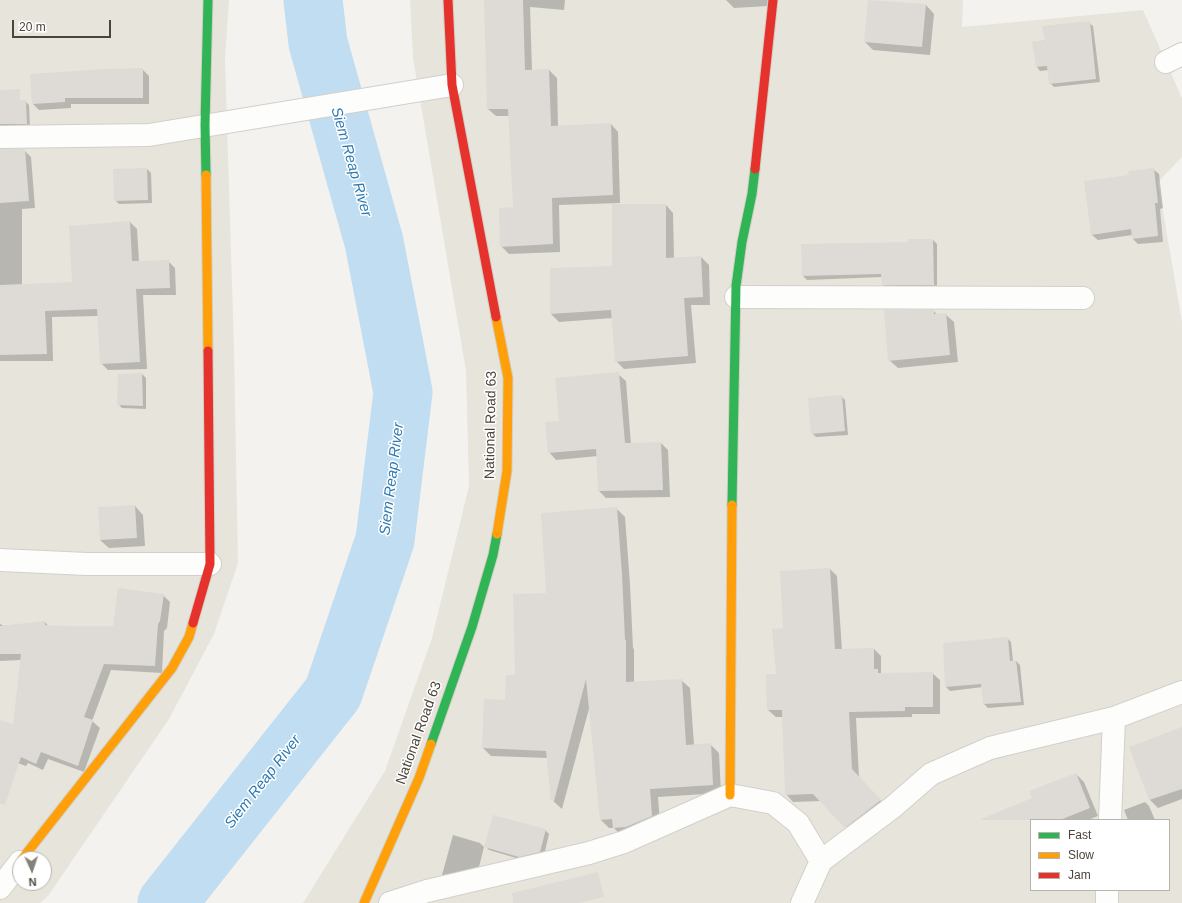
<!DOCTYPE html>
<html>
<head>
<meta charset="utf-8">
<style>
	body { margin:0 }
	#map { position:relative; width:1182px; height:903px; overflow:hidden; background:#f4f2ee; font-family:Arial,sans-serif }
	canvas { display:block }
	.legend { position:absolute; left:1030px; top:819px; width:140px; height:72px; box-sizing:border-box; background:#fff; border:1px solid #b7b4b0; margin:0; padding:5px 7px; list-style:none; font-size:12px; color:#4b4439 }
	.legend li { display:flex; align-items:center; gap:8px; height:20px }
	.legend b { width:20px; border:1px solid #b7b4b0 }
	.north { position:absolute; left:12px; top:851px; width:40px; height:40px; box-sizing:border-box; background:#fff; border:1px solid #b7b4b0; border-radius:50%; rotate:177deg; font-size:11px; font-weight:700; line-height:16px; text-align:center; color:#4b4439 }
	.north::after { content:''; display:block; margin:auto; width:14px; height:18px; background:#868178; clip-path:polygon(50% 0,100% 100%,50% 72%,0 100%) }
	.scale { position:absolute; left:12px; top:20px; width:99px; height:18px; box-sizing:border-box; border:2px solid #4b4439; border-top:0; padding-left:5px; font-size:12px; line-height:14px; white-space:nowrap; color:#4b4439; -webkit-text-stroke:3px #fff; paint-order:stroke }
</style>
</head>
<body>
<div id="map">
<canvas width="1182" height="903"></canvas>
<ul class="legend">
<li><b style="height:5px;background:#30b455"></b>Fast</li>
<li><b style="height:5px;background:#ff9f0a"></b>Slow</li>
<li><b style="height:5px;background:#e5322d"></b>Jam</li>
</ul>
<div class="north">N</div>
<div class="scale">20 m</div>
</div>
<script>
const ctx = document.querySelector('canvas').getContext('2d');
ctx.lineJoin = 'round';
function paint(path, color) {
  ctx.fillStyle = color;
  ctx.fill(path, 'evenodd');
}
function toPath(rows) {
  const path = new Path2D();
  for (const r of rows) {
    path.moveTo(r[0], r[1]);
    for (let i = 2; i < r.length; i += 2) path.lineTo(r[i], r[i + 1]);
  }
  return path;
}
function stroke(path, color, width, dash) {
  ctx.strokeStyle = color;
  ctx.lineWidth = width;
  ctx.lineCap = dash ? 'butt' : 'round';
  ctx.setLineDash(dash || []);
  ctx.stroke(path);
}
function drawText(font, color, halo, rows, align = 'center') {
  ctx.font = font + ' Arial,sans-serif';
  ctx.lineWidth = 3;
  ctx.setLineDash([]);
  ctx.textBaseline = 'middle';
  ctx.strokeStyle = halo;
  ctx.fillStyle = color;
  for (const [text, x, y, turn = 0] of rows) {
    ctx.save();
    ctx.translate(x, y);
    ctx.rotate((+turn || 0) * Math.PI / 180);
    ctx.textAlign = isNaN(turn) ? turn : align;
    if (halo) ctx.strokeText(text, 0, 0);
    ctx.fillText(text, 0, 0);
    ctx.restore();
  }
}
paint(toPath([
	[0,0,229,0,225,58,234,350,238,563,214,634,169,719,48,896,40,903,0,903],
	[20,859,44,859,44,883,20,883],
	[410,0,963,0,962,27,1143,10,1182,98,1182,157,1158,182,1182,322,1182,903,303,903,385,771,432,638,469,486,466,371,413,58],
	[1031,820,1169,820,1169,890,1031,890]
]), '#e7e4dc');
paint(toPath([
	[501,0,565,0,564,10,530,7,532,70,549,70,557,78,558,127,611,124,618,132,620,203,559,205,560,252,509,254,501,246,514,208,510,116,496,116,488,109],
	[726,0,771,0,768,6,734,8],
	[926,5,934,14,930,55,873,50,865,42],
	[1089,23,1093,26,1100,82,1054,87,1050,83,1049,70,1040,71,1037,67,1033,43,1046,40],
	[142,69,149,76,149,104,71,104,71,108,39,110,33,104],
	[25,101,29,105,30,128,0,129,0,103],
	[0,150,24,150,31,157,35,208,22,209,22,285,73,283,130,222,137,229,139,261,168,261,175,268,176,295,143,295,147,369,108,370,101,363,98,316,52,317,53,361,0,361],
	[147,169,151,173,152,203,119,204,115,200],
	[1153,169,1159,174,1163,208,1160,209,1163,242,1138,244,1133,239,1132,235,1098,240,1092,235,1130,176],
	[666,205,673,213,674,258,701,257,709,265,710,305,691,305,696,363,624,369,616,361,613,318,559,322,551,314,551,269,613,267],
	[933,240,937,244,937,289,887,288,883,284,882,277,807,280,803,276,909,243],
	[934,311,937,315,945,314,954,322,958,362,898,368,889,360],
	[142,374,146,378,146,409,122,408,118,404],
	[618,374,626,381,631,444,661,443,668,450,670,497,606,498,599,491,598,456,556,460,549,452,560,421],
	[841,396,845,400,848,435,816,437,812,433],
	[135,506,143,515,145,546,109,548,100,540],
	[616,508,625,517,630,584,633,648,634,649,634,683,681,680,690,688,694,745,710,744,719,753,721,793,658,797,660,824,622,837,614,828,609,828,601,820,590,705,562,809,552,800,548,758,491,756,483,748,506,701,547,594],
	[830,569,837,576,842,650,874,649,881,656,881,674,932,673,940,680,940,714,912,714,912,717,856,718,859,778,888,808,853,834,821,801,793,802,786,794,783,717,776,717,768,710,777,675,784,629],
	[163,595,170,602,167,628,164,631,162,673,111,670,92,721,100,728,84,772,48,759,43,770,28,763,26,766,0,757,0,721,14,726,21,660,0,661,0,624,4,626,45,622,48,626,114,627],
	[1007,638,1011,642,1013,661,1016,661,1020,665,1024,705,988,708,984,704,983,687,950,691,946,687,944,644],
	[1182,728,1182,799,1158,808,1150,800,1131,747],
	[1076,774,1084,782,1098,816,1088,820,1031,820,1031,823,1023,803,1034,799],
	[1145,802,1149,806,1155,820,1128,820,1124,810],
	[545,830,549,834,544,855,523,860,489,850,485,846],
	[453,835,480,843,484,847,478,871,446,878,442,875]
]), '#0003');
stroke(toPath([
	[167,903,333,693,385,540,403,392,374,242,318,43,313,0]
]), '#c0ddf1', 59);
paint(toPath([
	[484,0,523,0,525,70,549,69,551,126,611,123,613,195,552,198,553,244,500,247,499,208,513,207,508,109,487,109],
	[868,0,926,4,922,47,864,42],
	[1090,21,1096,79,1049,84,1047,66,1036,67,1032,42,1045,40,1042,26],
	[143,68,143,98,65,98,65,102,32,104,30,74,104,69],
	[20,89,20,100,26,100,27,124,0,124,0,90],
	[0,149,25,149,29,201,0,203],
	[147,168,148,200,114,201,113,169],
	[1154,168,1158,203,1155,203,1158,236,1132,239,1131,229,1091,235,1084,181,1129,175,1128,171],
	[612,204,666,204,666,258,701,256,703,297,684,298,688,356,615,362,611,310,550,314,550,268,612,266],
	[130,221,132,261,169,260,170,288,136,289,140,362,100,364,97,309,45,311,47,354,0,355,0,285,72,282,69,226],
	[908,239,933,239,934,285,882,285,881,274,802,276,801,244,908,242],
	[884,310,934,310,934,314,946,313,950,355,888,361],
	[619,372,625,443,661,442,663,490,598,491,596,449,548,453,545,422,559,421,555,378],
	[142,373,143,406,117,405,118,374],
	[842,395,845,431,811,434,808,398],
	[135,505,137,538,100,540,98,507],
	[617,507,622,574,625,640,626,640,626,682,682,679,686,745,711,743,713,785,650,789,652,816,626,827,613,828,612,819,600,820,586,679,554,801,551,801,546,751,482,748,484,699,505,700,506,675,515,675,513,594,546,593,541,513],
	[830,568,835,649,874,648,874,669,878,669,878,673,933,672,933,707,905,707,905,711,849,712,852,769,881,800,845,828,813,794,785,795,782,710,767,710,766,674,776,674,772,629,783,628,780,571],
	[118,588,164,594,160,621,158,624,155,666,104,664,84,717,93,720,78,766,41,752,36,764,21,757,5,805,0,804,0,720,13,724,21,654,0,654,0,626,45,621,45,625,70,626,113,626],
	[1008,637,1010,661,1016,660,1021,702,983,704,981,684,945,687,943,643],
	[1182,727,1182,789,1149,800,1129,747],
	[1076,773,1090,808,1060,820,982,820,981,819,1032,798,1029,791],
	[493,815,546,829,540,852,519,857,484,847],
	[598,872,604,897,579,903,513,903,512,893]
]), '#dedbd6');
const street = toPath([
	[1166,62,1182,54],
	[0,137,149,135,452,85],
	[736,297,1083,298],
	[0,560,87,564,210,564],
	[1110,820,1114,718],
	[821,861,893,807,931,774,990,748,1114,718,1182,692],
	[0,888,20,862],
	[390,903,427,891,589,853,624,842,730,795,773,803,798,823,821,861,802,903],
	[1107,903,1107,890]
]);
const fast = toPath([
	[206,175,205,125,208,0],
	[732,505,736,286,742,242,752,194,755,169],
	[431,744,472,627,493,555,497,534]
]);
const slow = toPath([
	[206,175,208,351],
	[496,317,508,378,507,471,497,534],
	[730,795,732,505],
	[22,859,172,668,189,637,193,623],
	[364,903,419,778,431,744]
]);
const jam = toPath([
	[448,0,452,85,496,317],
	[755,169,773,0],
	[193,623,210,564,208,351]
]);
stroke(street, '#d2d0cb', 24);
stroke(fast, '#d3cfc5', 11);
stroke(slow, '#d3cfc5', 11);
stroke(jam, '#d3cfc5', 11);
stroke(street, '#fdfdfc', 22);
stroke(fast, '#30b455', 9);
stroke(slow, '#ff9f0a', 9);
stroke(jam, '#e5322d', 9);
drawText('14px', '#4b4439', '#fff', [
	["National Road 63",491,425,-89],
	["National Road 63",419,733,-70]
]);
drawText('italic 15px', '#2e7ab2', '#fff', [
	["Siem Reap River",351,162,74],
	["Siem Reap River",392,479,-83],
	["Siem Reap River",263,782,-52]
]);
</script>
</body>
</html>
